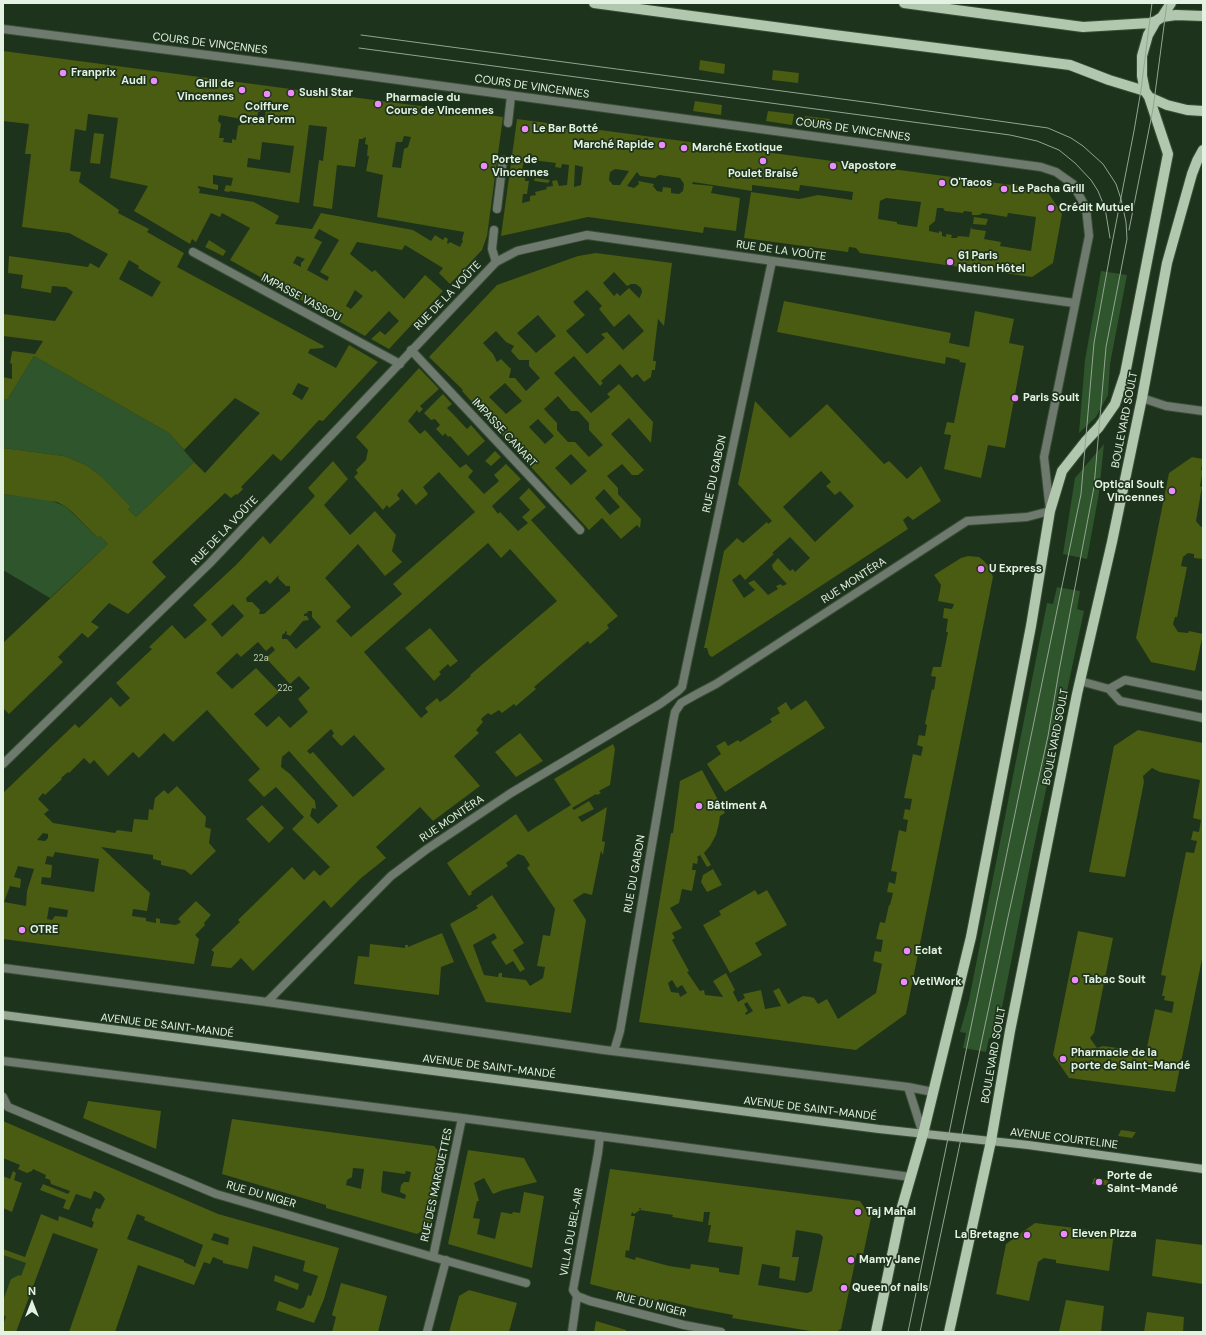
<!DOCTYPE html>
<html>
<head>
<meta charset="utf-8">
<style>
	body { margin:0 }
	#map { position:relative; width:1206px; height:1335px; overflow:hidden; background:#1d331b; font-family:"DM Sans",sans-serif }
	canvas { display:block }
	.frame { position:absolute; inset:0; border:4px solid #e4f2e3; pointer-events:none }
	.north { position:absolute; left:12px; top:1283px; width:40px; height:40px; -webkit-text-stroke:3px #1d331b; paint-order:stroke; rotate:0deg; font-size:11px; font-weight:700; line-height:16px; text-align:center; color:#e4f2e3 }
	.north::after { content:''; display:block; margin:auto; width:14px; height:18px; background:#e4f2e3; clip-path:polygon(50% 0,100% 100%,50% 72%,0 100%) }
</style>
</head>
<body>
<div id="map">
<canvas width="1206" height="1335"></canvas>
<div class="frame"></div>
<div class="north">N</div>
</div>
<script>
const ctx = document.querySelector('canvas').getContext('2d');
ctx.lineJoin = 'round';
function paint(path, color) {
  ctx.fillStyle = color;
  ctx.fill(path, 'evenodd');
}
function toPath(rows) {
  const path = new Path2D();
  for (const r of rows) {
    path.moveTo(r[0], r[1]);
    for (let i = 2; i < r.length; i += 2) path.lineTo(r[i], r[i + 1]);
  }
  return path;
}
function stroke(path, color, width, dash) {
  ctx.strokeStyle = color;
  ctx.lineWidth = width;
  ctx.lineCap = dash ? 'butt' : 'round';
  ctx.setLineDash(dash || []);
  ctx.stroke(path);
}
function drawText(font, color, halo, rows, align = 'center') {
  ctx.font = font + ' "DM Sans",sans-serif';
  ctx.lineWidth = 3.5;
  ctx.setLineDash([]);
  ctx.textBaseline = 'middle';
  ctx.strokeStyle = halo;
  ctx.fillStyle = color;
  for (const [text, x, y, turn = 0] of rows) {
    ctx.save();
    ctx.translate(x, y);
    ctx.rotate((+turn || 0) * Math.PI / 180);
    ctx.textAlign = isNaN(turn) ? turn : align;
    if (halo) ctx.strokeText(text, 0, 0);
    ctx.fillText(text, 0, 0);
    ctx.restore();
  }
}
paint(toPath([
	[3,1255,40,1268,16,1332,3,1332]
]), '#213c1e');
paint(toPath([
	[1101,271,1127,275,1110,364,1108,395,1096,417,1079,433,1085,360],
	[34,356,169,433,194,462,136,517,128,509,131,507,102,477,86,465,64,456,3,448,3,399,7,400],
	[1104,444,1099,493,1087,559,1063,554,1075,478],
	[3,494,49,500,65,506,98,538,100,536,108,544,50,598,3,570],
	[1057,587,1080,591,1077,609,1084,611,1033,851,996,1038,989,1038,986,1052,963,1048,966,1033,960,1032,969,1000,1047,603,1053,604]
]), '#2f552c');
paint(toPath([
	[3,51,503,117,487,236,482,250,450,284,439,273,443,268,405,245,402,250,357,242,350,254,372,272,375,270,404,299,425,275,443,291,389,349,371,339,380,331,385,335,399,321,389,311,365,336,230,260,250,228,222,213,220,217,211,213,196,242,192,239,190,244,134,211,148,186,110,178,118,118,88,114,86,131,75,129,70,171,81,172,79,182,119,210,118,213,149,229,147,232,184,253,177,267,324,346,323,348,310,349,308,353,336,368,349,345,378,362,323,421,319,420,281,461,273,454,241,487,243,489,237,495,236,494,231,498,225,493,152,562,166,577,128,614,109,603,91,622,99,627,88,638,82,633,58,657,63,662,9,714,3,708,3,643,108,544,100,536,98,538,72,512,65,506,57,502,3,494,3,448,64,456,86,465,102,477,131,507,128,509,136,517,194,462,205,473,260,413,235,398,184,450,169,433,34,356,7,400,3,399,3,377,12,379,12,364,10,363,12,352,13,351,35,354,43,341,3,336,3,314,55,321,73,292,66,287,52,286,51,293,21,288,23,275,8,273,9,256,88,267,90,263,99,268,108,254,69,233,22,227,31,154,25,154,29,124,3,121],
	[261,108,266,109,265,117,261,116,260,119,257,119,258,112,260,112],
	[219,115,242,119,242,124,238,126,236,140,232,139,232,143,223,142,224,138,219,138,221,124,218,121],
	[309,125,327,127,323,161,319,160,313,206,332,209,337,165,355,167,359,139,362,139,366,137,365,144,368,145,367,156,369,156,366,171,383,175,377,217,464,232,462,240,463,241,460,247,450,242,448,244,447,243,448,239,445,237,443,240,435,235,431,241,413,230,321,213,312,229,275,224,279,216,254,202,199,193,200,189,198,188,198,186,218,190,218,185,213,184,213,175,233,178,231,186,226,185,224,191,229,192,230,191,299,203],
	[404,136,411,137,408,147,404,149,401,168,392,167,396,142,402,142],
	[262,142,294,146,290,173,247,167,248,158,260,160],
	[319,229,339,240,320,272,329,277,327,281,307,270,322,242,314,238],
	[297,256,305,259,301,263,301,267,293,263],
	[129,260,139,266,138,268,161,282,152,297,119,279],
	[355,290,363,296,351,309,346,306],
	[298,383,309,388,302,400,292,394],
	[700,60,725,64,724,74,699,70],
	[773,70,799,73,798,83,772,80],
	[695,101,722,105,721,115,693,111],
	[768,111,794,114,792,125,766,121],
	[805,116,830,119,829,129,804,126],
	[517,119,698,143,697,150,712,152,713,145,1049,190,1049,194,1062,214,1053,263,1032,277,860,253,856,248,849,247,848,252,744,238,751,192,799,199,818,195,852,200,853,192,800,185,799,191,752,185,752,191,693,182,692,184,713,186,711,193,740,198,736,231,704,227,703,233,588,217,501,236],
	[524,159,556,163,555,167,561,168,562,164,569,165,567,185,559,186,557,180,552,181,553,186,546,187,547,189,535,192,536,195,530,196,530,201,522,203,523,194,527,194,529,181,525,181,526,171,522,171],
	[575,165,583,167,581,185,574,187],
	[615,169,629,171,620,185,613,185,609,180,610,172],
	[637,172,640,176,655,178,659,175,680,178,684,184,683,191,679,194,671,193,671,188,663,187,662,192,657,191,653,186,654,184,638,181,639,184,634,188,627,186],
	[886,198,921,202,917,227,897,224,897,222,878,219,880,201],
	[937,208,943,208,945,211,963,213,964,211,972,212,972,215,979,215,983,213,1007,217,1008,213,1036,217,1031,251,1000,246,1001,242,984,239,986,231,972,229,971,227,969,237,958,236,957,238,951,238,952,235,946,234,946,237,942,236,942,232,939,231,939,233,929,231,929,226,935,221],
	[94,133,104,134,100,164,90,163],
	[535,178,550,180,548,183,534,181],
	[974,217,988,219,986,225,973,224],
	[209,240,226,251,223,256,205,247],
	[596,253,672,263,664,326,658,319,653,361,656,361,655,370,652,370,651,377,644,382,637,374,632,378,620,364,601,381,603,383,600,386,574,356,554,373,591,413,610,397,607,394,619,384,653,422,651,443,629,418,611,434,644,470,638,475,632,475,622,464,607,476,618,488,618,494,641,519,640,528,637,525,621,539,602,518,589,530,530,466,462,391,463,390,429,357,497,285,578,256],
	[614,272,627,286,631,284,636,284,641,288,642,292,640,297,639,298,629,288,620,296,617,293,614,296,603,283],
	[587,290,602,306,599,309,614,327,629,314,644,331,623,350,607,332,601,334,605,338,587,354,566,331,585,315,573,302],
	[538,315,556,336,536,353,517,333],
	[496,331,506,342,514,346,511,351,519,360,529,360,529,366,540,378,526,391,515,378,509,378,511,369,501,359,497,362,493,354,483,343],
	[505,383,522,401,506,414,489,397],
	[558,396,571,411,578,411,589,423,589,430,603,445,589,457,575,442,568,442,557,430,557,423,544,409],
	[538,419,554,436,545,444,529,427],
	[571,454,587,471,571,485,555,468],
	[604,489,620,507,610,515,595,498],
	[784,301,951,333,949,343,969,347,975,311,1014,319,1009,343,1024,346,1005,448,988,445,981,478,944,469,951,435,944,434,947,422,954,423,966,363,959,362,960,360,946,357,945,364,777,332],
	[419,368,439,389,420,406,423,409,419,413,417,410,408,421,420,434,425,430,460,468,466,464,473,471,468,477,484,494,499,481,494,475,506,464,521,479,492,506,498,514,500,512,518,531,528,523,522,517,530,510,519,498,529,488,546,507,531,520,618,616,607,625,609,628,590,644,588,641,534,687,536,689,516,706,514,704,502,713,499,710,491,715,488,713,481,719,483,722,476,730,479,733,454,756,480,786,433,821,420,807,376,847,386,858,360,879,331,908,324,900,253,971,241,958,231,968,211,966,214,952,211,950,240,922,238,920,292,867,304,880,314,870,320,876,330,867,292,829,304,817,276,787,264,797,248,780,260,769,207,710,173,742,164,733,139,758,133,752,108,776,94,760,90,764,84,758,69,773,68,772,61,778,62,779,45,795,43,793,38,799,49,810,44,814,53,823,115,833,117,830,132,832,134,819,148,820,149,809,153,810,155,798,164,790,168,794,177,786,206,817,205,827,211,829,209,843,216,851,191,875,185,870,161,865,161,861,153,859,153,855,101,847,150,893,147,911,133,909,132,916,146,918,146,921,156,923,156,918,160,919,160,923,176,925,181,922,178,919,196,901,211,915,204,923,205,925,195,935,199,939,194,964,3,939,3,793,75,724,79,728,111,697,120,707,130,698,116,683,152,649,149,647,172,625,185,639,207,620,193,605,236,565,263,536,270,544,315,496,308,488,333,461,348,479,324,505,350,535,375,511,396,535,392,551,402,562,385,576,358,544,325,578,351,607,336,621,351,637,402,594,393,584,475,512,439,472,423,487,428,494,416,505,402,489,397,495,400,499,389,508,387,505,383,510,354,477,358,473,356,470,366,460,368,450,356,437],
	[488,543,501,558,510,549,557,601,470,675,471,676,447,697,440,702,437,698,425,708,428,712,421,718,364,652],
	[279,575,278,578,286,586,290,586,290,591,264,614,259,614,260,610,252,602,247,602,246,598,266,580,270,584],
	[233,604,244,616,222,637,211,624],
	[308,611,312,611,312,617,321,627,296,649,287,639,282,639,282,635,285,633,285,631,287,632,286,634,290,636,303,621,309,620,307,616,304,616,304,614,307,613],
	[258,642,266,651,272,646,275,650,266,658,290,684,299,676,310,688,298,699,308,712,290,728,279,716,267,727,254,714,279,692,256,668,232,689,216,673,237,653,241,657],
	[331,729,334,733,332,736,340,745,342,746,354,735,385,769,353,797,313,752,310,754,307,751],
	[289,751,338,806,318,824,310,816,312,808,316,809,315,801,290,774,281,767,282,757],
	[43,833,48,834,48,838,45,841,37,840],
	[55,852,99,859,94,892,41,884,42,877,50,878,51,877,52,865,45,864,47,856,53,857],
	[18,866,34,869,27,891,26,906,4,902,10,886,20,888,21,879,14,877],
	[49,907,68,910,67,917,55,916,52,920,47,919],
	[443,394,452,404,447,408,453,414,467,429,471,425,485,441,468,456,450,436,448,437,445,433,443,436,436,429,440,425,435,419,431,420,424,413],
	[755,401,790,438,827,404,884,464,889,461,907,479,921,466,941,501,913,520,908,516,903,520,908,529,712,657,709,655,707,648,704,648,724,551,737,538,743,543,767,522,768,524,772,521,738,484],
	[821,471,831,482,826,486,835,495,840,491,854,506,815,542,783,507],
	[790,537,810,558,795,572,793,569,790,571,778,558,772,565,773,569,787,584,782,586,781,584,776,586,778,589,768,595,754,580,748,583,755,590,744,598,732,580,740,574,745,580,774,554,772,553],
	[495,451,501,457,491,466,485,461],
	[1192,457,1203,459,1201,470,1203,470,1200,486,1202,487,1196,521,1201,527,1203,527,1203,559,1194,558,1194,554,1188,553,1183,557,1181,566,1187,567,1177,617,1175,617,1173,624,1178,632,1188,633,1189,631,1203,634,1195,671,1151,662,1136,638,1169,473],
	[968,556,979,557,984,561,990,568,993,577,906,1014,856,1050,639,1022,671,833,673,833,680,781,702,770,725,813,720,816,719,823,716,835,710,846,704,853,711,865,707,867,700,855,697,857,698,859,697,864,693,863,692,870,696,870,692,891,682,889,679,903,670,908,682,928,672,933,675,938,672,940,689,971,687,972,700,991,704,990,705,995,723,997,713,981,726,973,735,990,733,992,738,1002,745,998,743,994,761,990,765,1009,781,1006,773,991,779,988,788,1004,803,996,811,997,814,998,818,1004,827,999,838,1019,876,993,882,964,873,961,875,951,881,952,883,940,876,939,880,922,885,923,889,905,890,905,893,893,887,892,889,882,895,884,897,872,891,871,899,830,906,832,908,820,903,819,905,809,910,810,912,799,904,798,913,754,921,756,923,747,917,745,919,735,925,736,927,725,925,724,932,689,934,690,936,677,931,676,933,667,941,667,948,632,946,632,948,619,943,618,944,608,952,609,954,604,938,601,941,585,934,575,961,558],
	[672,980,677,988,682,985,687,993,680,997,679,993,671,992,668,983],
	[747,1002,753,1011,746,1015,745,1013,748,1011,744,1004],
	[430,628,458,661,450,667,448,664,439,672,441,674,434,681,405,648],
	[806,700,825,728,725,792,707,764,721,754,716,746,725,741,728,746,738,740,740,742,772,722,770,719,780,713,777,708,786,702,791,710],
	[1138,730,1203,743,1203,954,1175,1092,1069,1078,1053,1055,1078,931,1113,938,1094,1033,1090,1038,1097,1048,1103,1046,1146,1052,1155,1009,1172,1013,1174,1002,1164,1000,1165,996,1162,996,1166,976,1161,975,1186,852,1194,853,1197,841,1191,840,1193,831,1199,832,1201,820,1193,818,1200,780,1160,772,1152,768,1143,776,1144,782,1125,877,1089,872,1114,746],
	[520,733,543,761,516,777,495,752],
	[613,744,615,749,610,785,599,791,601,793,597,795,596,794,572,808,574,810,589,801,594,809,578,817,582,822,607,807,602,841,605,842,603,855,601,851,592,895,584,893,573,900,586,920,571,1013,486,1002,450,924,478,908,476,906,492,895,524,943,513,950,525,969,520,972,513,961,506,965,491,942,497,938,494,933,473,945,484,975,498,977,499,973,502,973,502,977,526,980,530,986,543,978,545,967,537,966,543,935,550,936,555,909,527,868,530,865,524,856,518,854,506,863,508,866,471,892,472,894,469,896,447,863,516,814,528,832,571,805,554,779],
	[262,805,284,828,269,843,246,819],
	[713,869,722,885,707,892,701,882,703,875],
	[755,890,758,895,767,890,787,925,755,943,762,955,730,973,703,925,721,915,719,911],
	[442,933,454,962,441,967,439,995,354,984,358,956,369,957,370,944,405,948,405,945,408,945,408,947],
	[88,1101,161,1111,156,1149,83,1118],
	[232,1119,434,1146,445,1159,431,1225,417,1234,326,1208,326,1205,222,1174],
	[353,1168,364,1169,361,1189,346,1185,347,1180,352,1177],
	[383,1171,405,1174,406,1171,411,1172,409,1182,404,1182,401,1185,400,1192,406,1195,405,1199,383,1193,381,1191],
	[3,1121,218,1214,339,1248,324,1299,314,1323,276,1310,279,1301,300,1309,304,1307,308,1295,311,1296,318,1276,303,1271,305,1261,253,1246,248,1269,223,1263,223,1261,213,1257,210,1264,204,1262,194,1285,138,1265,115,1332,69,1332,98,1249,53,1233,16,1332,3,1332,3,1325,6,1317,3,1314,3,1301,11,1279,19,1275,21,1276,26,1263,3,1255,3,1249,25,1257,41,1214,58,1221,59,1216,92,1228,94,1222,92,1221,92,1219,96,1208,100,1209,105,1199,101,1194,94,1191,91,1199,76,1194,69,1210,63,1208,66,1200,40,1190,43,1184,68,1194,70,1191,51,1184,50,1180,45,1178,46,1175,33,1169,32,1171,27,1173,18,1169,20,1165,3,1158],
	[137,1214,145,1217,144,1220,203,1245,195,1267,184,1262,184,1260,127,1239],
	[214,1233,229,1238,228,1245,211,1240],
	[1121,1130,1135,1132,1136,1132,1132,1138,1118,1136],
	[468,1150,524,1158,537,1182,503,1190,493,1194,484,1178,474,1183,479,1201,477,1201,473,1218,480,1219,477,1234,495,1239,501,1212,512,1214,513,1212,520,1213,524,1192,544,1196,532,1268,448,1244],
	[610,1169,860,1201,866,1210,866,1212,872,1213,863,1255,857,1253,841,1329,836,1332,816,1332,732,1318,733,1315,696,1308,659,1299,658,1302,590,1284],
	[639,1208,641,1208,640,1210,673,1215,672,1217,703,1222,704,1212,710,1212,708,1225,711,1225,708,1242,743,1247,739,1275,719,1272,719,1268,691,1264,690,1269,669,1266,636,1257,635,1260,625,1257,626,1250,629,1251,635,1216,631,1216,632,1212,634,1214,640,1210],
	[796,1230,820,1234,823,1237,812,1291,807,1293,758,1285,762,1264,780,1267,779,1278,795,1281,799,1257,792,1257],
	[13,1171,16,1173,14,1180,22,1183,12,1212,3,1208,3,1176,10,1179],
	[1094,1178,1105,1180,1109,1180,1107,1185,1092,1184],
	[1035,1223,1114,1233,1109,1271,1056,1263,1056,1260,1044,1258,1038,1262,1029,1301,996,1294,1006,1244],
	[1156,1239,1203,1245,1203,1284,1152,1276],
	[275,1275,299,1284,298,1290,274,1281],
	[341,1283,387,1296,378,1332,332,1332,336,1317,332,1315],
	[469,1290,517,1303,509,1332,449,1332,459,1296],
	[1066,1300,1104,1306,1101,1332,1059,1332],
	[1147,1312,1184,1317,1183,1332,1144,1332],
	[596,1321,626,1330,626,1332,594,1332]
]), '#4a5b12');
const pedestrian = toPath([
	[508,123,511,96],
	[497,209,503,160],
	[494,230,492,249,496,262]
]);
const minor = toPath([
	[3,29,302,67,1041,167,1056,172,1073,184,1086,208,1089,236,1044,457,1050,511,1027,517,967,521,716,684,697,694,681,703,675,712,673,722,620,1031,614,1051],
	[193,252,400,364],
	[411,350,580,530],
	[1142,398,1166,406,1203,411],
	[1080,681,1109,689,1120,701,1203,718],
	[1109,689,1125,680,1203,696],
	[3,764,209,564,496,262,517,251,587,235,1074,303],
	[3,968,267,1002,604,1050,908,1087,923,1134],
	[267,1002,391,876,427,849,511,793,660,704,678,691,682,687,772,261],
	[3,1061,462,1118,911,1177],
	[908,1087,933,1092],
	[3,1097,8,1107,216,1194,433,1257,526,1283],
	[433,1257,462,1118],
	[577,1296,590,1301,684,1325,721,1332],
	[427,1332,446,1260],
	[572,1332,577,1296,573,1290,598,1153,600,1136]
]);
const secondary = toPath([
	[3,1015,879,1129,1028,1145,1203,1169]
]);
const primary = toPath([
	[594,3,834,35,1070,65,1109,80,1145,91],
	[904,3,1083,27,1150,23,1156,21],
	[1162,17,1176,15,1203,16],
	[1149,97,1167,105,1187,110,1203,111],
	[876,1332,902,1207,923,1134,971,937,1031,626,1050,511,1062,471,1085,442,1099,427,1115,404,1125,374,1168,154,1149,97,1145,91,1142,76,1142,56,1148,35,1156,21,1162,17,1171,3],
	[949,1332,991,1141,1010,1031,1077,694,1112,542,1142,398,1167,263,1192,174,1197,161,1203,150]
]);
stroke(pedestrian, '#394e37', 10);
stroke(minor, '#394e37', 10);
stroke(secondary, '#394e37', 10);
stroke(primary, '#394e37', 12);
stroke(pedestrian, '#6f7a6e', 8);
stroke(minor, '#6f7a6e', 8);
stroke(secondary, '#94a692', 8);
stroke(primary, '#b1c8ae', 10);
stroke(toPath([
	[361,35,872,103,1048,128,1071,138,1083,146,1103,164,1116,184,1121,199,1126,222,1127,239,1106,347,1094,487,1059,671,1048,736,1008,917,920,1332],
	[359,48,1010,135,1037,141,1059,150,1075,163,1091,180,1098,191,1105,208,1110,238],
	[1129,230,1153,109,1167,3],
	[908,1332,1081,494,1094,343,1111,249,1134,131,1141,90,1152,3]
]), '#93a592', 1);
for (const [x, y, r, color] of [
	[63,73,4,"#ec8cfa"],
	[154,81,4,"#ec8cfa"],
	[242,90,4,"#ec8cfa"],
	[291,93,4,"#ec8cfa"],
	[267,94,4,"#ec8cfa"],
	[378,104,4,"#ec8cfa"],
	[525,129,4,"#ec8cfa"],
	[662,145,4,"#ec8cfa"],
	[684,148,4,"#ec8cfa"],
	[763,161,4,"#ec8cfa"],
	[484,166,4,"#ec8cfa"],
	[833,166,4,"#ec8cfa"],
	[942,183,4,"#ec8cfa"],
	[1004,189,4,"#ec8cfa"],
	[1051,208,4,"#ec8cfa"],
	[950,262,4,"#ec8cfa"],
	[1015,398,4,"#ec8cfa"],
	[1172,491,4,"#ec8cfa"],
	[981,569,4,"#ec8cfa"],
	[699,806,4,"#ec8cfa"],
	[22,930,4,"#ec8cfa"],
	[907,951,4,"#ec8cfa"],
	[1075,980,4,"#ec8cfa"],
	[904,982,4,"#ec8cfa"],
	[1063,1059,4,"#ec8cfa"],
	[1099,1182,4,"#ec8cfa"],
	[858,1212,4,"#ec8cfa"],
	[1064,1234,4,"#ec8cfa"],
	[1027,1235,4,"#ec8cfa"],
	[851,1260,4,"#ec8cfa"],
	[844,1288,4,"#ec8cfa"]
]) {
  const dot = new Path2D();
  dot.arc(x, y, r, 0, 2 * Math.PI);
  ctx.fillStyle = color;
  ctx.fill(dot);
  stroke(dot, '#1d331b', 1.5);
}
drawText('9px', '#beccaf', null, [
	["22a",261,659],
	["22c",285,689]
]);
drawText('11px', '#e4f2e3', '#1d331b', [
	["COURS DE VINCENNES",210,44,7],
	["COURS DE VINCENNES",532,87,8],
	["COURS DE VINCENNES",853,130,8],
	["RUE DE LA VOÛTE",781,251,8],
	["RUE DE LA VOÛTE",448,296,-46],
	["IMPASSE VASSOU",301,298,28],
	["BOULEVARD SOULT",1125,420,-79],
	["IMPASSE CANART",504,433,47],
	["RUE DU GABON",715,474,-78],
	["RUE DE LA VOÛTE",225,531,-46],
	["RUE MONTÉRA",854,581,-33],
	["BOULEVARD SOULT",1056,737,-79],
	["RUE MONTÉRA",452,819,-34],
	["RUE DU GABON",635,874,-80],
	["AVENUE DE SAINT-MANDÉ",167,1026,7],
	["BOULEVARD SOULT",994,1055,-80],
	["AVENUE DE SAINT-MANDÉ",489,1067,7],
	["AVENUE DE SAINT-MANDÉ",810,1109,7],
	["AVENUE COURTELINE",1064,1139,7],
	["RUE DES MARGUETTES",437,1185,-78],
	["RUE DU NIGER",261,1195,16],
	["VILLA DU BEL-AIR",572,1232,-80],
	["RUE DU NIGER",651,1305,14]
]);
drawText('bold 11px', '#e4f2e3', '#1d331b', [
	["Franprix",71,73],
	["Audi",146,81,"right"],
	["Grill de",234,84,"right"],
	["Vincennes",234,97,"right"],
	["Sushi Star",299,93],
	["Pharmacie du",386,98],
	["Cours de Vincennes",386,111],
	["Coiffure",267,107,"center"],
	["Crea Form",267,120,"center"],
	["Le Bar Botté",533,129],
	["Marché Rapide",654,145,"right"],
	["Marché Exotique",692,148],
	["Porte de",492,160],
	["Vincennes",492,173],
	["Vapostore",841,166],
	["Poulet Braisé",763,174,"center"],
	["O'Tacos",950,183],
	["Le Pacha Grill",1012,189],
	["Crédit Mutuel",1059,208],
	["61 Paris",958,256],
	["Nation Hôtel",958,269],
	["Paris Soult",1023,398],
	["Optical Soult",1164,485,"right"],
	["Vincennes",1164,498,"right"],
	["U Express",989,569],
	["Bâtiment A",707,806],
	["OTRE",30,930],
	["Eclat",915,951],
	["Tabac Soult",1083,980],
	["VetiWork",912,982],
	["Pharmacie de la",1071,1053],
	["porte de Saint-Mandé",1071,1066],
	["Porte de",1107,1176],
	["Saint-Mandé",1107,1189],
	["Taj Mahal",866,1212],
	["Eleven Pizza",1072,1234],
	["La Bretagne",1019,1235,"right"],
	["Mamy Jane",859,1260],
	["Queen of nails",852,1288]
], 'left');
</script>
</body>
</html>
